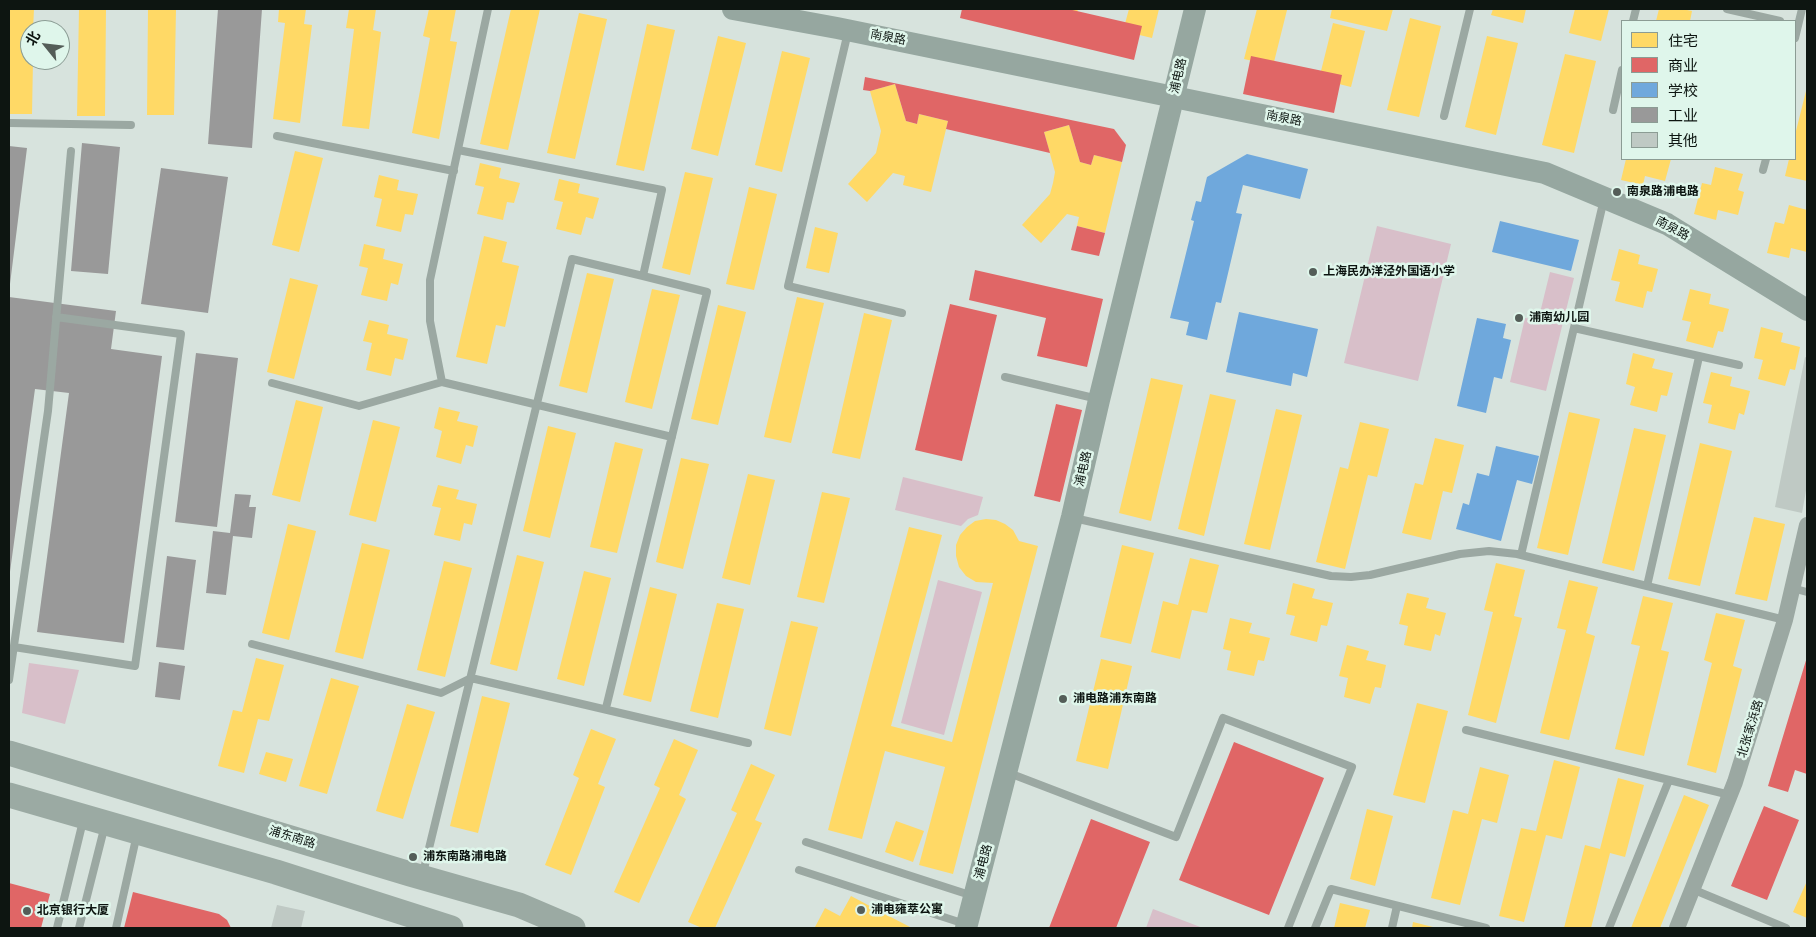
<!DOCTYPE html>
<html>
<head>
<meta charset="utf-8">
<style>
	body { margin:0 }
	#map { position:relative; width:1816px; height:937px; overflow:hidden; background:#d7e3dd; font-family:Roboto,"Noto Sans SC",sans-serif }
	canvas { display:block }
	.frame { position:absolute; inset:0; border:10px solid #0d1511; pointer-events:none }
	.legend { position:absolute; left:1621px; top:20px; width:175px; height:140px; box-sizing:border-box; background:#dff6eb; border:1px solid #8b9c94; margin:0; padding:6px 9px; list-style:none; font-size:15px; color:#0d1511 }
	.legend li { display:flex; align-items:center; gap:10px; height:25px }
	.legend b { width:25px; border:1px solid #8b9c94 }
	.north { position:absolute; left:20px; top:20px; width:50px; height:50px; box-sizing:border-box; background:#dff6eb; border:1px solid #8b9c94; border-radius:50%; rotate:299deg; font-size:14px; font-weight:700; line-height:20px; text-align:center; color:#0d1511 }
	.north::after { content:''; display:block; margin:auto; width:18px; height:22px; background:#545d58; clip-path:polygon(50% 0,100% 100%,50% 72%,0 100%) }
</style>
</head>
<body>
<div id="map">
<canvas width="1816" height="937"></canvas>
<div class="frame"></div>
<ul class="legend">
<li><b style="height:14px;background:#ffd966"></b>住宅</li>
<li><b style="height:14px;background:#e06666"></b>商业</li>
<li><b style="height:14px;background:#6fa8dc"></b>学校</li>
<li><b style="height:14px;background:#999"></b>工业</li>
<li><b style="height:14px;background:#bfc9c4"></b>其他</li>
</ul>
<div class="north">北</div>
</div>
<script>
const ctx = document.querySelector('canvas').getContext('2d');
ctx.lineJoin = 'round';
function paint(path, color) {
  ctx.fillStyle = color;
  ctx.fill(path, 'evenodd');
}
function toPath(rows) {
  const path = new Path2D();
  for (const r of rows) {
    path.moveTo(r[0], r[1]);
    for (let i = 2; i < r.length; i += 2) path.lineTo(r[i], r[i + 1]);
  }
  return path;
}
function stroke(path, color, width, dash) {
  ctx.strokeStyle = color;
  ctx.lineWidth = width;
  ctx.lineCap = dash ? 'butt' : 'round';
  ctx.setLineDash(dash || []);
  ctx.stroke(path);
}
function drawText(font, color, halo, rows, align = 'center') {
  ctx.font = font + ' Roboto,"Noto Sans SC",sans-serif';
  ctx.lineWidth = 5;
  ctx.setLineDash([]);
  ctx.textBaseline = 'middle';
  ctx.strokeStyle = halo;
  ctx.fillStyle = color;
  for (const [text, x, y, turn = 0] of rows) {
    ctx.save();
    ctx.translate(x, y);
    ctx.rotate((+turn || 0) * Math.PI / 180);
    ctx.textAlign = isNaN(turn) ? turn : align;
    if (halo) ctx.strokeText(text, 0, 0);
    ctx.fillText(text, 0, 0);
    ctx.restore();
  }
}
paint(toPath([
	[1377,226,1451,244,1418,381,1344,363],
	[1550,272,1574,278,1546,391,1510,382,1525,318,1538,321],
	[903,477,983,497,978,515,968,519,961,526,895,510],
	[938,580,982,592,944,735,901,723],
	[29,663,79,670,65,724,22,713],
	[1153,909,1203,928,1146,928]
]), '#d8bfc9');
paint(toPath([
	[9,9,34,9,33,30,30,30,30,60,33,60,32,114,9,114],
	[79,9,106,9,105,116,77,116],
	[148,9,176,9,174,115,147,115],
	[279,9,306,9,304,24,312,25,300,123,273,119,285,23,278,22],
	[349,9,376,9,373,30,381,32,369,129,342,126,354,29,346,28],
	[429,9,456,9,450,41,457,42,439,139,412,133,430,38,423,36],
	[511,9,540,9,508,150,480,144],
	[1044,9,1078,9,1075,21,1043,14],
	[1129,9,1159,9,1152,38,1123,31],
	[1257,9,1287,10,1273,66,1244,59],
	[1332,9,1393,9,1387,31,1330,18],
	[1493,9,1526,9,1523,23,1491,15],
	[1575,9,1609,9,1601,41,1569,33],
	[1659,9,1682,9,1692,11,1690,21,1656,21],
	[579,13,607,19,575,159,547,153],
	[1410,18,1441,26,1419,117,1387,110],
	[1333,23,1365,31,1351,87,1319,79],
	[647,24,675,30,644,171,616,165],
	[718,36,746,43,718,156,691,149],
	[1487,36,1518,43,1496,135,1465,127],
	[782,51,810,58,782,172,755,165],
	[1565,54,1596,61,1574,153,1542,145],
	[895,84,906,121,917,124,919,114,948,121,931,192,903,185,905,176,893,173,867,202,848,184,876,153,881,131,870,91],
	[1807,87,1807,181,1785,176,1789,159,1795,159,1795,135],
	[1069,125,1080,162,1091,165,1094,155,1122,162,1105,233,1077,226,1079,217,1067,214,1041,243,1022,225,1050,194,1053,183,1055,172,1044,132],
	[295,151,323,158,299,252,272,245],
	[1626,159,1671,159,1665,181,1645,176,1643,185,1621,180],
	[480,163,501,168,499,178,520,183,514,203,507,202,503,220,477,214,484,187,475,185],
	[1715,167,1743,174,1738,190,1744,192,1738,215,1718,210,1716,220,1694,214,1702,183,1711,185],
	[685,172,713,178,690,275,662,268],
	[379,175,399,180,397,190,418,194,413,215,405,214,401,232,376,226,382,199,374,197],
	[559,179,580,184,578,193,599,198,593,219,586,217,581,235,556,229,563,202,554,200],
	[749,187,777,194,754,290,726,284],
	[1789,205,1807,210,1807,252,1791,248,1789,258,1767,253,1775,222,1784,224],
	[815,227,838,233,829,273,806,268],
	[484,236,507,242,502,262,519,266,505,327,496,325,487,364,456,357],
	[364,244,385,249,383,259,403,264,398,285,391,283,387,301,361,295,368,268,359,266],
	[1619,249,1640,255,1638,264,1658,269,1652,292,1647,291,1643,308,1615,301,1620,282,1611,280],
	[587,273,614,279,587,393,559,386],
	[290,278,318,285,294,379,267,372],
	[652,289,680,295,652,409,625,402],
	[1690,289,1711,294,1709,304,1729,309,1723,332,1718,331,1713,348,1686,341,1691,322,1682,320],
	[797,297,824,303,791,443,764,437],
	[718,305,746,312,718,425,691,419],
	[864,313,892,320,860,459,832,453],
	[369,320,389,325,387,334,408,339,403,360,395,358,391,376,366,370,372,343,363,341],
	[1761,327,1783,333,1781,342,1800,347,1795,370,1790,369,1785,386,1758,379,1763,360,1754,358],
	[1633,353,1655,359,1652,368,1673,373,1667,396,1661,395,1657,412,1630,405,1635,387,1626,384],
	[1711,372,1732,377,1730,386,1750,391,1744,415,1739,413,1735,430,1708,423,1712,405,1703,403],
	[1151,378,1183,385,1151,521,1119,513],
	[1210,394,1236,400,1204,536,1178,529],
	[296,400,323,407,300,502,272,495],
	[439,407,460,412,457,421,478,426,473,447,466,445,461,464,436,457,442,431,434,428],
	[1276,409,1302,415,1270,550,1244,544],
	[1569,412,1600,419,1568,555,1537,548],
	[373,420,400,427,376,522,349,515],
	[1360,422,1389,429,1377,477,1368,475,1345,569,1316,562,1340,467,1348,469],
	[548,426,576,433,550,538,523,531],
	[1634,428,1666,435,1634,571,1602,563],
	[1435,438,1464,445,1452,493,1443,491,1431,540,1402,533,1415,483,1423,485],
	[615,442,643,449,617,553,590,547],
	[1700,443,1732,451,1700,586,1668,579],
	[681,458,709,464,683,569,656,562],
	[748,474,775,480,750,585,722,578],
	[438,485,459,490,456,499,477,504,472,525,464,523,460,541,434,535,441,508,432,506],
	[822,492,850,498,824,603,797,597],
	[1754,517,1785,524,1767,601,1735,594],
	[986,519,996,520,1005,524,1013,530,1019,541,1038,546,953,874,919,865,945,767,885,751,862,839,828,830,909,527,942,535,891,726,952,742,993,583,976,582,966,576,959,567,956,556,956,545,960,535,967,527,975,521],
	[288,524,316,531,289,640,262,633],
	[362,543,390,550,363,659,335,652],
	[1122,545,1154,553,1131,644,1100,637],
	[517,555,544,562,517,671,490,664],
	[1190,558,1219,565,1207,613,1192,610,1180,659,1151,652,1163,601,1178,605],
	[444,561,472,568,445,677,417,670],
	[1496,563,1525,570,1514,616,1522,618,1496,723,1468,715,1493,612,1484,610],
	[584,571,611,578,584,686,557,679],
	[1569,580,1598,587,1586,633,1595,636,1569,740,1540,733,1566,630,1557,628],
	[1293,583,1315,589,1312,598,1333,603,1327,626,1321,625,1317,642,1290,635,1295,616,1286,614],
	[650,587,677,594,651,702,623,695],
	[1407,593,1429,598,1426,608,1446,613,1440,636,1435,634,1431,651,1404,645,1408,626,1399,624],
	[1643,596,1673,603,1661,650,1669,652,1644,756,1615,749,1640,646,1631,644],
	[717,603,744,609,718,718,690,711],
	[1716,613,1745,620,1733,666,1742,669,1716,773,1687,765,1712,663,1704,660],
	[1230,618,1252,623,1249,633,1270,638,1264,661,1258,660,1254,676,1227,670,1231,651,1223,649],
	[791,621,818,627,791,736,764,729],
	[1347,645,1369,651,1366,660,1386,665,1381,688,1375,687,1370,704,1344,697,1348,678,1339,676],
	[256,658,284,665,269,721,258,719,244,773,218,766,233,710,242,712],
	[1101,659,1132,666,1108,769,1076,761],
	[331,678,359,686,327,794,299,786],
	[482,696,510,703,478,833,450,826],
	[1417,703,1448,711,1425,803,1393,795],
	[407,704,435,712,403,819,376,811],
	[591,729,616,739,598,784,605,787,571,875,545,865,579,778,573,775],
	[674,739,698,750,679,795,686,799,639,903,614,892,660,788,654,785],
	[266,752,293,759,286,782,259,774],
	[1554,760,1580,767,1562,839,1546,835,1524,922,1499,916,1521,828,1536,831],
	[751,764,775,775,755,820,762,823,715,928,702,928,688,922,737,813,731,810],
	[1480,767,1509,775,1497,823,1482,819,1460,905,1431,898,1453,810,1468,814],
	[1618,778,1644,785,1625,857,1610,853,1591,928,1564,928,1585,845,1600,849],
	[1684,795,1709,805,1660,928,1631,928],
	[1367,809,1393,816,1375,886,1350,879],
	[896,821,924,831,913,862,885,852],
	[1807,881,1807,918,1793,912],
	[851,896,883,913,912,928,817,928,815,927,825,908,840,916],
	[1340,903,1370,910,1365,928,1334,928],
	[1413,922,1437,928,1412,928]
]), '#ffd966');
paint(toPath([
	[962,9,1068,9,1142,26,1134,60,960,18],
	[1251,56,1342,75,1334,113,1243,94],
	[865,77,1114,129,1126,145,1122,162,1094,155,1091,165,1080,162,1069,125,1044,132,1050,153,946,129,948,121,919,114,917,124,906,121,895,84,870,91,863,90],
	[1077,226,1105,233,1099,256,1071,250],
	[975,270,1103,299,1087,367,1037,356,1046,318,969,300],
	[950,304,997,315,962,461,915,450],
	[1056,404,1082,410,1060,502,1034,496],
	[1807,657,1807,774,1795,770,1788,792,1768,786],
	[1234,742,1324,778,1269,915,1179,880],
	[1764,806,1799,820,1767,900,1731,886],
	[1091,819,1150,842,1116,928,1049,928],
	[9,883,50,894,41,928,9,928],
	[133,892,219,914,227,920,231,928,124,928]
]), '#e06666');
paint(toPath([
	[1247,154,1308,169,1300,199,1243,185,1236,213,1242,214,1221,303,1216,302,1207,340,1186,335,1189,322,1170,318,1194,221,1191,220,1196,201,1201,202,1207,177],
	[1500,221,1579,240,1571,271,1492,252],
	[1239,312,1318,329,1307,377,1293,373,1291,386,1226,372],
	[1477,318,1506,324,1503,338,1511,340,1502,379,1494,377,1486,413,1457,406],
	[1496,446,1539,456,1532,484,1517,480,1501,541,1456,529,1463,503,1469,505,1477,473,1489,476]
]), '#6fa8dc');
paint(toPath([
	[218,9,262,9,252,148,208,144],
	[82,143,120,147,108,274,71,271],
	[9,146,27,148,10,284,9,284],
	[161,168,228,177,208,313,141,304],
	[9,297,116,311,111,349,162,356,124,643,37,632,69,393,35,389,9,579],
	[196,353,238,358,217,527,175,522],
	[235,494,251,495,249,507,256,507,252,538,233,536,226,595,206,593,213,531,230,533],
	[167,556,196,560,184,650,156,647],
	[159,662,185,666,180,700,155,697]
]), '#999');
paint(toPath([
	[1805,357,1807,358,1807,485,1802,513,1775,507],
	[277,905,305,911,301,928,271,928]
]), '#bfc9c4');
stroke(toPath([
	[1727,9,1780,21],
	[1633,21,1636,9],
	[848,32,788,286,902,313],
	[1795,38,1802,9],
	[1613,110,1622,70],
	[1444,116,1470,9],
	[9,123,131,125],
	[277,136,454,171],
	[1763,170,1766,159],
	[1574,328,1739,365],
	[1005,377,1098,399],
	[442,382,430,321,430,280,488,9],
	[272,383,359,406,442,382,672,437],
	[1074,518,1331,576,1351,577,1370,575,1460,554,1489,551,1517,554,1785,620],
	[1521,555,1604,199],
	[1647,586,1699,357],
	[1792,588,1807,592],
	[252,644,441,693,471,678,748,743],
	[14,647,135,666,181,334,56,317],
	[9,680,48,411,71,151],
	[606,708,707,292,643,276],
	[1466,730,1730,795],
	[1009,773,1176,837,1223,718,1352,767,1288,928],
	[806,842,973,896],
	[799,870,965,924],
	[423,873,572,259,643,276,662,190,458,150],
	[1692,889,1786,928],
	[57,928,83,821],
	[79,928,105,825],
	[116,928,137,834],
	[1315,928,1331,889,1486,928],
	[1392,928,1397,906],
	[1609,928,1669,780]
]), '#9ba8a2', 8);
stroke(toPath([
	[1677,928,1735,782,1785,620,1807,525]
]), '#9ba8a2', 16);
stroke(toPath([
	[733,9,837,28,1545,173,1667,224,1807,310],
	[966,928,1072,517,1099,400,1195,9]
]), '#96a7a0', 22);
stroke(toPath([
	[9,753,410,874,519,905,573,928],
	[9,795,276,872,451,928]
]), '#9baaa3', 25);
for (const [x, y, r, color] of [
	[1617,192,5,"#545d58"],
	[1313,272,5,"#545d58"],
	[1519,318,5,"#545d58"],
	[1063,699,5,"#545d58"],
	[413,857,5,"#545d58"],
	[861,910,5,"#545d58"],
	[27,911,5,"#545d58"]
]) {
  const dot = new Path2D();
  dot.arc(x, y, r, 0, 2 * Math.PI);
  ctx.fillStyle = color;
  ctx.fill(dot);
  stroke(dot, '#dff6eb', 2);
}
drawText('12px', '#0d1511', '#dff6eb', [
	["南泉路",888,38,11],
	["浦电路",1179,76,-77],
	["南泉路",1284,119,11],
	["南泉路",1672,229,28],
	["浦电路",1084,469,-77],
	["北张家浜路",1751,729,-73],
	["浦东南路",292,838,17],
	["浦电路",984,862,-75]
]);
drawText('bold 12px', '#0d1511', '#dff6eb', [
	["南泉路浦电路",1627,192],
	["上海民办洋泾外国语小学",1323,272],
	["浦南幼儿园",1529,318],
	["浦电路浦东南路",1073,699],
	["浦东南路浦电路",423,857],
	["浦电雍萃公寓",871,910],
	["北京银行大厦",37,911]
], 'left');
</script>
</body>
</html>
